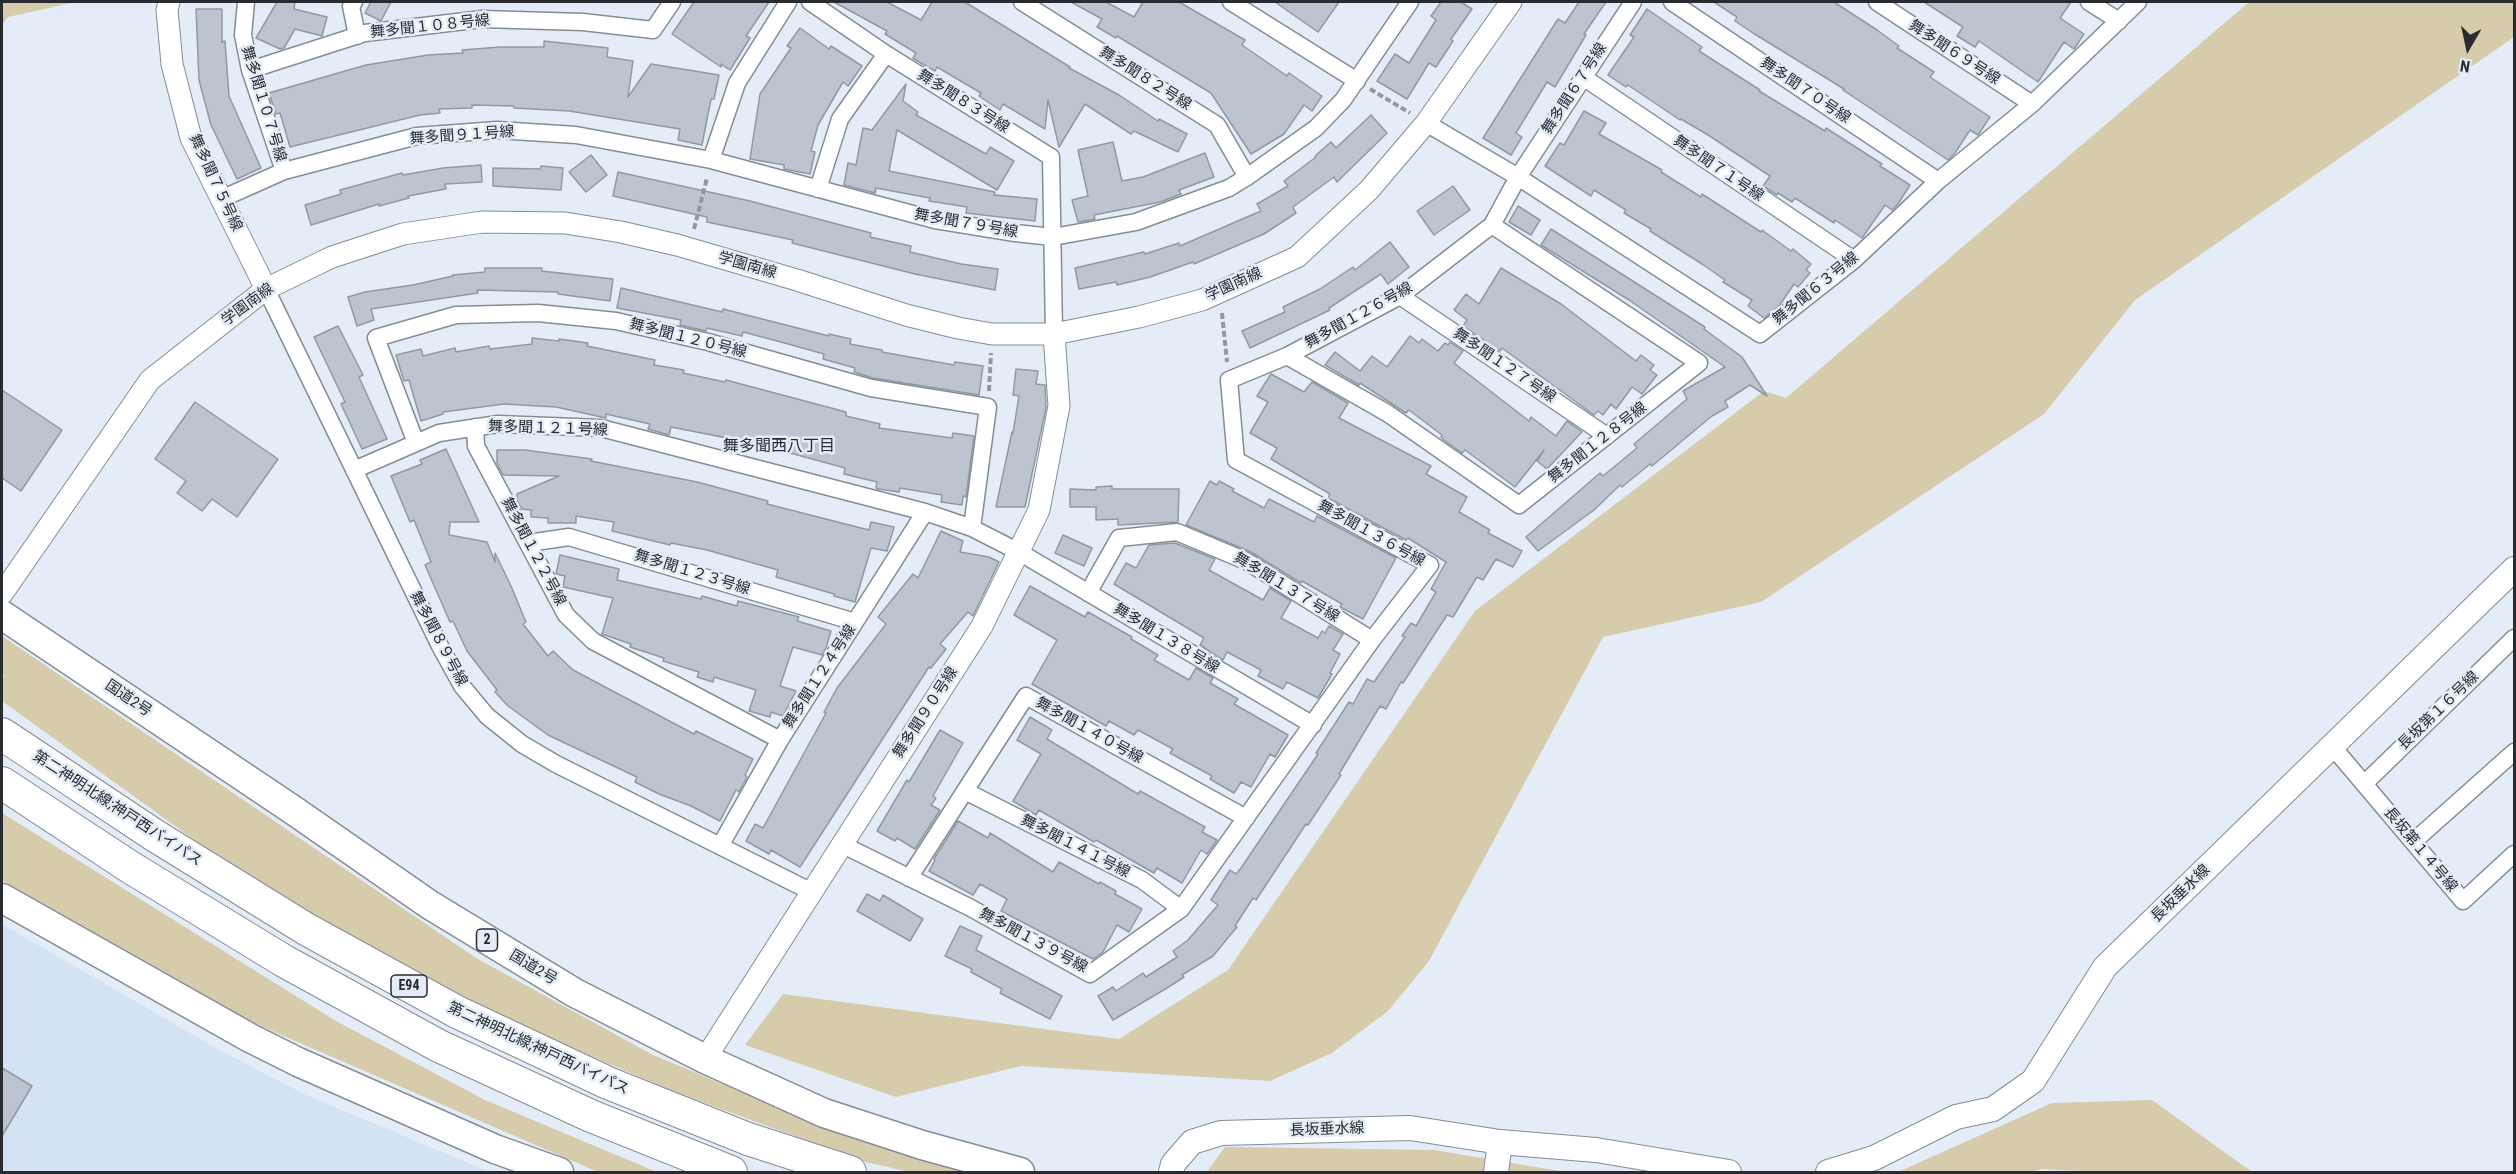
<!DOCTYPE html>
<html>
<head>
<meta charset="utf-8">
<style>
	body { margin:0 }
	#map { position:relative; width:2516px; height:1174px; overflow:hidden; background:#e4edf7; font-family:"Roboto Condensed",sans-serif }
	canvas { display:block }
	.frame { position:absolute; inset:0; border:3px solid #282b2f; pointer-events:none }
	.north { position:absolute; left:2438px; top:18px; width:60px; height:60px; -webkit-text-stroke:4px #e4edf7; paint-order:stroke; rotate:189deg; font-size:16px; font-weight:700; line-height:24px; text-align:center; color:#282b2f }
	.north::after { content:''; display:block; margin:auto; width:21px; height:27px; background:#282b2f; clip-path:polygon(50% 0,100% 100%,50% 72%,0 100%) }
</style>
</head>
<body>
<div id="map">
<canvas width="2516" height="1174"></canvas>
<div class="frame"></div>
<div class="north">N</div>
</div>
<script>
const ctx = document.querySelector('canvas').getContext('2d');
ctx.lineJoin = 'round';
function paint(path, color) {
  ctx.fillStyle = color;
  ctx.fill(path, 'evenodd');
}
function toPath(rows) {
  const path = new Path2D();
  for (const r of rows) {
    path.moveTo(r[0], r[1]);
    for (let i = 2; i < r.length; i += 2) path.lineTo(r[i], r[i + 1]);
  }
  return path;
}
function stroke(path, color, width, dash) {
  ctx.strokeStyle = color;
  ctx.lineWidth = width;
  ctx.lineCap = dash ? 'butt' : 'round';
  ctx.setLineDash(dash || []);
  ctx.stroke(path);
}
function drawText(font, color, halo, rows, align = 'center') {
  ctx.font = font + ' "Roboto Condensed","Noto Sans JP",sans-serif';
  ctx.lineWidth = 5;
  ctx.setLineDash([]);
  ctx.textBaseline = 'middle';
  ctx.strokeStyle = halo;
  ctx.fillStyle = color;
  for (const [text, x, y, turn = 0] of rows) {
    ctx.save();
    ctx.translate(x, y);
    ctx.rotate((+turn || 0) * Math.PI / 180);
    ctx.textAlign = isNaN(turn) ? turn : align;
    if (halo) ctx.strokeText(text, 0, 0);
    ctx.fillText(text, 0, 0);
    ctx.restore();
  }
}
paint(toPath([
	[2,924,216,1048,306,1095,490,1172,2,1172]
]), '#d4e3f3');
paint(toPath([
	[2,2,76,2,8,17,2,25],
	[2249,2,2514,2,2514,37,2135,300,2044,414,1761,602,1603,637,1429,961,1388,1011,1332,1053,1270,1081,1021,1066,896,1097,745,1045,783,994,1119,1039,1228,970,1475,611,1764,391,1786,398],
	[2,636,476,958,651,1054,834,1131,962,1172,910,1172,865,1162,675,1092,514,1023,349,936,200,844,2,701,2,679,4,676,2,671],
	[2,813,336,1021,485,1100,657,1172,598,1172,256,1024,2,880],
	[2152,1100,2252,1172,2100,1172,2041,1169,2031,1172,1898,1172,2052,1103],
	[1225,1147,1434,1150,1566,1172,1207,1172]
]), '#d6cbaa');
const building = toPath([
	[277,2,295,2,294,9,327,17,322,36,295,29,284,48,280,49,256,38,277,2],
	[371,2,391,2,381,21,365,13,371,2],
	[694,2,769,2,746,36,750,38,730,70,721,64,721,67,672,34,694,2],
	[834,2,887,2,921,20,932,2,965,2,1070,67,1069,68,1119,95,1158,121,1159,119,1187,134,1178,152,1134,131,1131,134,1085,104,1059,147,1048,100,1045,129,1003,104,1000,110,979,96,981,93,937,67,935,71,921,63,913,58,916,53,885,34,887,31,834,2],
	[1071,2,1106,2,1134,17,1143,2,1179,2,1245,40,1242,45,1287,76,1289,73,1322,96,1312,111,1304,105,1284,134,1251,154,1211,93,1117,36,1116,38,1097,27,1102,19,1071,2],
	[1275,2,1339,2,1318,32,1275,2],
	[1441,2,1461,2,1472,9,1451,39,1453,41,1436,67,1429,63,1407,99,1377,81,1395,54,1409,63,1436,20,1431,16,1441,2],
	[1579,2,1606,2,1584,34,1586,35,1555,87,1547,82,1516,133,1522,137,1511,155,1483,138,1558,19,1565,23,1579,2],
	[1714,2,1834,2,1877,30,1899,46,1897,48,1934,72,1930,77,1990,117,1978,135,1970,130,1955,153,1948,160,1843,90,1844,89,1753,33,1735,21,1737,17,1714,2],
	[1924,2,2071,2,2060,18,2084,34,2074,49,2064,42,2038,82,1979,41,1975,47,1957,36,1963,27,1924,2],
	[196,9,222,9,222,42,225,41,229,96,261,168,237,179,211,125,199,80,196,9],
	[1647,9,1702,47,1699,51,1760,90,1759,91,1825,131,1826,128,1882,164,1880,166,1910,185,1898,204,1892,210,1885,205,1862,238,1835,220,1834,223,1795,198,1792,202,1778,193,1777,195,1763,186,1770,176,1708,135,1681,119,1680,120,1628,85,1626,87,1608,75,1634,37,1630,35,1647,9],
	[800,28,829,49,831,46,862,66,848,86,843,82,818,125,811,151,815,152,810,174,784,169,784,165,750,159,760,94,791,48,787,46,800,28],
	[544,41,608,48,607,57,633,61,628,97,651,64,719,75,714,99,711,99,702,145,678,140,680,129,569,111,514,108,514,106,472,105,472,108,439,109,440,113,420,115,290,147,280,113,276,114,269,93,366,65,428,55,463,53,462,50,500,47,544,47,544,41],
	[906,84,903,101,918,112,916,115,986,154,990,147,1014,161,997,190,897,130,889,171,995,192,994,195,1037,199,1035,221,966,213,967,207,929,201,930,198,876,188,875,193,844,185,848,163,856,165,863,128,872,130,906,84],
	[1584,111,1606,123,1599,134,1662,170,1661,172,1701,197,1702,194,1761,232,1762,230,1791,251,1793,249,1811,264,1806,270,1810,273,1798,287,1794,284,1779,306,1764,318,1748,306,1752,300,1723,282,1725,280,1702,264,1650,231,1651,229,1624,213,1626,210,1594,190,1591,196,1545,166,1560,143,1564,145,1584,111],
	[1371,115,1387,133,1337,182,1334,177,1293,207,1296,213,1264,234,1194,264,1193,262,1150,277,1117,285,1116,282,1079,289,1075,268,1144,252,1145,254,1179,243,1180,246,1261,211,1257,204,1288,186,1284,181,1316,157,1315,156,1331,142,1336,148,1371,115],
	[1113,142,1122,181,1143,177,1205,153,1214,177,1179,190,1181,194,1160,202,1094,215,1095,219,1078,222,1072,200,1088,196,1078,150,1113,142],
	[591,155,607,175,586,192,569,172,591,155],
	[481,165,482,182,445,184,446,189,408,196,409,198,379,206,379,204,311,225,305,205,341,194,340,190,402,173,403,175,443,168,481,165],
	[541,166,563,168,561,190,493,186,493,168,540,169,541,166],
	[618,172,750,201,871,233,870,237,911,246,910,252,961,264,998,269,995,290,915,274,792,243,793,240,707,222,707,217,613,196,618,172],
	[1453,186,1470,210,1434,235,1417,211,1453,186],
	[1518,206,1540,220,1531,235,1509,222,1518,206],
	[1551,229,1705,327,1704,329,1742,357,1767,396,1750,385,1725,401,1728,407,1712,416,1652,466,1650,464,1622,487,1620,485,1594,510,1538,551,1526,537,1600,473,1603,476,1637,448,1634,444,1687,399,1683,391,1725,367,1629,300,1541,245,1551,229],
	[1390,242,1409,267,1388,284,1381,274,1329,308,1330,310,1250,348,1242,331,1285,312,1283,307,1320,289,1353,267,1355,270,1390,242],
	[485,268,542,268,542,271,613,279,610,301,558,294,558,292,477,290,478,293,371,309,374,320,357,326,348,297,365,292,413,285,453,276,453,275,485,272,485,268],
	[1501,268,1561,304,1636,361,1641,355,1654,365,1650,370,1657,375,1642,394,1632,387,1616,409,1611,404,1603,415,1598,411,1594,415,1502,348,1500,351,1463,326,1467,320,1454,310,1466,294,1479,304,1501,268],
	[621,288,722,312,723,309,829,336,829,334,851,339,850,344,882,350,882,352,954,365,955,362,983,366,979,395,873,378,854,372,855,368,823,359,824,354,781,342,743,332,742,336,707,328,706,331,680,325,681,320,617,308,621,288],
	[338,326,363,375,359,377,387,439,362,449,341,404,345,402,314,337,338,326],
	[1410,336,1419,343,1422,339,1438,351,1445,343,1448,345,1450,342,1463,351,1454,363,1529,421,1531,417,1556,436,1567,421,1582,432,1547,469,1537,461,1544,450,1515,487,1465,450,1462,453,1444,440,1441,437,1442,435,1409,410,1406,413,1360,383,1359,385,1325,365,1335,352,1360,371,1372,356,1387,367,1410,336],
	[532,338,559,341,559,339,588,343,587,346,655,360,654,365,684,370,683,373,725,382,726,380,846,412,846,416,880,424,879,428,952,438,953,433,974,436,966,497,963,496,962,505,941,502,942,495,900,488,899,492,878,489,876,488,877,482,844,474,845,468,772,448,772,450,742,441,671,427,669,435,648,429,650,424,606,414,606,418,556,407,504,404,443,412,443,414,421,421,409,380,404,381,396,355,421,349,423,356,455,348,456,352,489,346,490,349,532,344,532,338],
	[1016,369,1038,371,1036,384,1045,385,1046,408,1025,507,996,507,1012,432,1013,433,1019,396,1013,395,1016,369],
	[1271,374,1304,392,1312,382,1348,403,1339,418,1431,466,1426,474,1467,497,1459,512,1490,530,1488,533,1522,551,1513,567,1496,559,1483,580,1477,577,1453,617,1447,615,1403,683,1401,682,1386,709,1380,706,1339,774,1341,775,1308,825,1306,824,1256,900,1253,898,1235,926,1237,927,1213,956,1182,975,1184,977,1167,988,1113,1020,1098,996,1113,987,1116,991,1143,973,1146,977,1177,957,1173,951,1188,940,1218,905,1211,900,1230,870,1236,874,1241,868,1318,754,1316,753,1349,702,1353,704,1367,679,1374,682,1405,637,1402,636,1411,623,1416,626,1436,592,1431,589,1446,562,1408,538,1406,540,1328,498,1330,494,1271,459,1277,448,1250,433,1268,402,1257,396,1271,374],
	[2,390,62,430,21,491,2,478,2,390],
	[195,402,278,459,237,517,212,499,202,511,177,493,186,481,155,459,195,402],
	[446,449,479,522,450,522,449,535,487,542,495,562,495,553,511,586,526,622,523,624,548,656,553,651,573,670,607,688,694,734,696,731,753,759,745,775,747,777,739,792,736,790,720,821,691,806,659,794,635,782,637,777,548,735,508,706,495,692,497,690,467,651,453,621,450,622,425,565,431,562,414,520,410,522,391,476,422,464,420,460,446,449],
	[497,450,525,450,592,459,591,461,697,482,768,501,767,504,869,530,871,522,894,527,887,551,871,548,855,602,834,596,834,594,776,577,778,570,707,550,671,543,670,545,612,531,614,522,576,516,576,523,548,523,548,518,531,517,531,510,522,509,517,501,517,494,559,476,503,475,497,463,497,450],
	[1210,481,1217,485,1219,481,1234,489,1232,491,1264,508,1269,499,1314,522,1317,516,1396,558,1363,619,1340,607,1342,604,1302,581,1301,583,1251,552,1186,525,1210,481],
	[1112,486,1112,489,1179,489,1178,522,1118,525,1118,519,1096,520,1096,507,1070,507,1070,489,1096,490,1096,487,1112,486],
	[941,531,963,541,960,552,989,557,999,562,973,616,968,612,940,644,946,649,931,668,929,667,800,867,771,850,769,854,746,841,755,824,763,828,826,713,824,712,837,688,886,624,878,617,913,574,918,578,941,531],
	[1063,535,1092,548,1084,566,1055,553,1063,535],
	[1175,543,1215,559,1209,570,1263,600,1270,588,1291,601,1281,618,1318,638,1322,631,1325,633,1329,626,1343,634,1333,650,1340,654,1330,673,1332,674,1318,698,1287,682,1283,689,1258,676,1261,670,1227,652,1223,660,1200,645,1204,638,1114,584,1126,563,1136,568,1149,545,1175,543],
	[560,555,619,569,617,580,701,599,702,596,737,606,738,601,799,617,797,621,831,631,826,648,822,655,793,647,780,686,796,691,783,716,771,712,770,717,749,711,756,690,714,677,713,682,697,677,699,672,663,661,664,658,630,647,631,644,602,634,613,598,563,587,565,576,556,574,560,555],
	[1030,586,1085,617,1088,612,1132,637,1131,639,1158,655,1154,660,1189,680,1196,668,1213,678,1210,683,1238,699,1234,704,1288,735,1275,757,1270,754,1251,787,1241,782,1234,793,1210,779,1212,776,1170,753,1173,749,1138,730,1134,735,1109,721,1106,726,1032,684,1057,640,1014,615,1030,586],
	[1030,717,1052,730,1047,739,1138,794,1140,791,1205,827,1202,832,1217,840,1207,854,1201,850,1182,883,1157,868,1154,873,1096,840,1094,842,1039,810,1036,815,1013,801,1041,754,1017,740,1030,717],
	[940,730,963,743,933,796,936,798,931,805,940,810,915,849,897,838,895,841,877,831,907,780,909,782,940,730],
	[958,821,988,838,990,833,1053,872,1059,862,1099,884,1100,882,1116,891,1115,894,1142,909,1129,932,1117,925,1103,952,1093,959,1001,911,1007,899,980,884,973,895,929,871,935,860,934,859,958,821],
	[867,894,880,901,883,895,923,919,910,941,857,911,867,894],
	[960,926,982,936,976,950,1062,996,1050,1019,1000,993,1002,989,971,972,972,969,945,956,960,926],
	[2,1068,32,1086,2,1136,2,1068]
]);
paint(building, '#bcc5cf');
stroke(building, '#9099a2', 1.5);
const minor = toPath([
	[246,2,243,35,250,70,284,171],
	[354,2,351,6,357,36],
	[788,2,737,83,711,160,935,220,1015,233,1053,237,1136,222,1229,188,1247,177,1316,128,1343,100,1410,2],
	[810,2,886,54,1051,157,1054,334],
	[1022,2,1217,125,1247,177],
	[1231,2,1357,81],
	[1672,2,1938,181],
	[1877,2,2032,104],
	[2089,2,2119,21],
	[250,70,365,33,482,19,583,22,653,30,672,2],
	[1583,77,1854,260],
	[1426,123,1518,177,1760,334,1854,260,1938,181,2032,104,2138,2],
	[818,189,840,119,886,54],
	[221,199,284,171,417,136,497,130,576,135,711,160],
	[266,289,440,646,462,686,487,716,522,744,556,764,812,892],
	[1400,296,1607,436],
	[1287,356,1387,413,1519,505,1699,363,1492,225],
	[475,427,476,446,566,615,593,641,780,740],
	[416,443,376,338,456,315,538,313,616,321,708,342,871,388,988,407,972,528],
	[354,470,439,433,498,424,601,428,925,512,972,528,1019,552,1313,725],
	[528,543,569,537,855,622],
	[1088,593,1119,538,1177,532,1246,561,1372,640],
	[2332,746,2463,901,2514,854],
	[2364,784,2514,638],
	[965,791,1142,880,1181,909],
	[2413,842,2514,752],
	[841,844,969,907,1090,974,1181,909,1372,640,1430,565,1236,460,1229,380,1287,356,1400,296,1492,225,1518,177,1633,2],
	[720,846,780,740,925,512],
	[909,878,1026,696,1246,818]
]);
const tertiary = toPath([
	[169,2,167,10,172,64,191,138,266,289],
	[2,594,150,380,266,289,332,257,403,234,482,222,565,223,621,232,677,245,797,280,906,315,958,328,992,334,1054,334,1139,317,1202,300,1297,257,1369,190,1426,123,1511,2],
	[705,1059,982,626,1039,510,1059,406,1054,334]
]);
const secondary = toPath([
	[1171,1172,1173,1164,1192,1142,1221,1133,1410,1128,1500,1142,1596,1150,1729,1172],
	[1496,1172,1500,1142],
	[1828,1172,1874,1158,1956,1117,1993,1109,2033,1081,2105,967,2514,569]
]);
const trunk = toPath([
	[2,615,293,810,430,905,575,993,705,1059,824,1113,922,1145,1020,1172],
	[2,898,250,1038,298,1062,495,1149,559,1172]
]);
const motorway = toPath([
	[2,734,154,835,306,929,457,1012,608,1083,748,1139,850,1172],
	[2,783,130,867,284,961,439,1046,591,1116,731,1172]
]);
stroke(minor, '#848c95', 19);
stroke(tertiary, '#848c95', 23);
stroke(secondary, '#848c95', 26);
stroke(trunk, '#848c95', 31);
stroke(motorway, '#848c95', 34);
stroke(toPath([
	[1370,89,1410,113],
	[694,229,707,178],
	[1222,313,1227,362],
	[989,391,991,353]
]), '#91979e', 4, [6, 3]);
stroke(minor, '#fff', 16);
stroke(tertiary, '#fff', 21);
stroke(secondary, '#fff', 24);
stroke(trunk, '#fff', 28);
stroke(motorway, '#fff', 32);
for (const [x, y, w] of [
	[487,940,21],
	[409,986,36]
]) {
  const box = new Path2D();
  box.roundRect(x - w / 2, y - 11, w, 22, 4.5);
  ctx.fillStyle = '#e4edf7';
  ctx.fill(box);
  stroke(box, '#282b2f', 1.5);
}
drawText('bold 14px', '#282b2f', null, [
	["2",487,940],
	["E94",409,986]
]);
drawText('15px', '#282b2f', '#e4edf7', [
	["舞多聞１０８号線",430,27,-6],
	["舞多聞６９号線",1954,53,33],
	["舞多聞８２号線",1145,79,32],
	["舞多聞６７号線",1575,89,-57],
	["舞多聞７０号線",1805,91,34],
	["舞多聞８３号線",963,102,32],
	["舞多聞１０７号線",263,104,73],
	["舞多聞９１号線",462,136,-4],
	["舞多聞７１号線",1718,169,34],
	["舞多聞７５号線",215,183,65],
	["舞多聞７９号線",966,224,10],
	["学園南線",747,266,16],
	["学園南線",1234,285,-24],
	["舞多聞６３号線",1816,289,-39],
	["学園南線",248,305,-36],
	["舞多聞１２６号線",1359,316,-29],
	["舞多聞１２０号線",688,339,14],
	["舞多聞１２７号線",1504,366,34],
	["舞多聞１２１号線",548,429,2],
	["舞多聞１２８号線",1598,443,-38],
	["舞多聞１３６号線",1371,534,29],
	["舞多聞１２２号線",533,552,62],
	["舞多聞１２３号線",692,573,17],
	["舞多聞１３７号線",1286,588,31],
	["舞多聞８９号線",438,639,62],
	["舞多聞１３８号線",1166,639,31],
	["舞多聞１２４号線",820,677,-57],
	["国道2号",128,699,34],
	["長坂第１６号線",2439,711,-44],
	["舞多聞９０号線",926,713,-57],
	["舞多聞１４０号線",1089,731,29],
	["第二神明北線;神戸西バイパス",117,809,33],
	["舞多聞１４１号線",1075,847,27],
	["長坂第１４号線",2420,850,50],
	["長坂垂水線",2181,894,-44],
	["舞多聞１３９号線",1033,941,28],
	["国道2号",533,968,31],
	["第二神明北線;神戸西バイパス",538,1049,25],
	["長坂垂水線",1327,1130,-2]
]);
drawText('16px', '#252c33', '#e4edf7', [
	["舞多聞西八丁目",779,447]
]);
</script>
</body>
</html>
